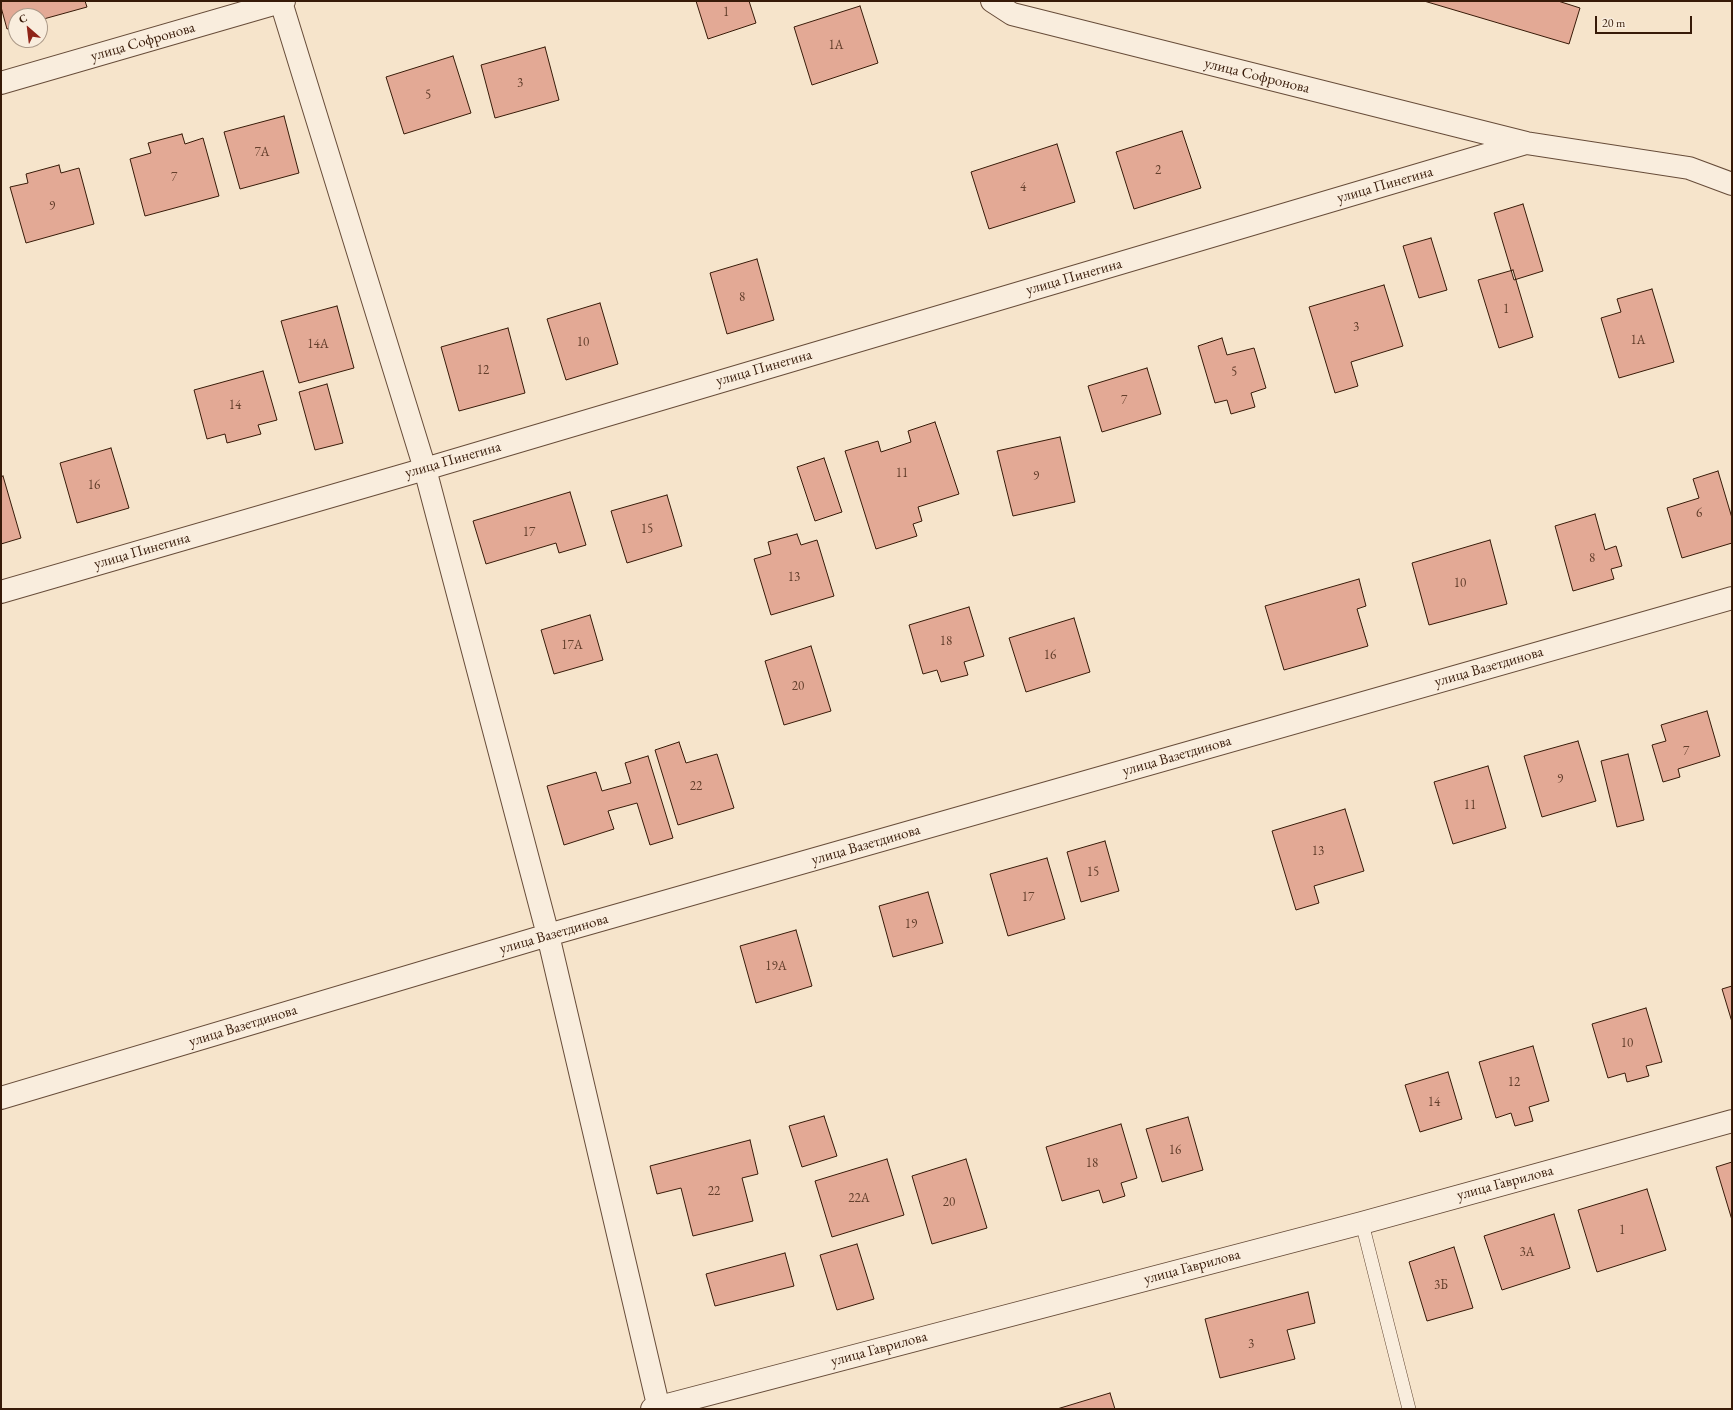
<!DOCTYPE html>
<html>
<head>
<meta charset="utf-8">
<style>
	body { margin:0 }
	#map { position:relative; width:1733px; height:1410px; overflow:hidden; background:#f6e4cb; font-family:"EB Garamond",serif }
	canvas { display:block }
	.frame { position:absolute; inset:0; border:2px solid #371a08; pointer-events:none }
	.north { position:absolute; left:8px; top:8px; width:40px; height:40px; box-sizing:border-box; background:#f9eddd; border:1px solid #ab9988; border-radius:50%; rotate:332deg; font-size:11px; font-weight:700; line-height:16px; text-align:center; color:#371a08 }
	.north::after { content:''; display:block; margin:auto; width:14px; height:18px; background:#8f2418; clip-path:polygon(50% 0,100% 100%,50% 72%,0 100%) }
	.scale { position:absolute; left:1595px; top:16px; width:97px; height:18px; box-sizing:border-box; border:2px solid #371a08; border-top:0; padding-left:5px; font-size:12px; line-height:14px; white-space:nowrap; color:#371a08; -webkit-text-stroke:3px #f9eddd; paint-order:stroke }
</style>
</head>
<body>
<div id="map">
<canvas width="1733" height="1410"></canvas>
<div class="frame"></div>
<div class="north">С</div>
<div class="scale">20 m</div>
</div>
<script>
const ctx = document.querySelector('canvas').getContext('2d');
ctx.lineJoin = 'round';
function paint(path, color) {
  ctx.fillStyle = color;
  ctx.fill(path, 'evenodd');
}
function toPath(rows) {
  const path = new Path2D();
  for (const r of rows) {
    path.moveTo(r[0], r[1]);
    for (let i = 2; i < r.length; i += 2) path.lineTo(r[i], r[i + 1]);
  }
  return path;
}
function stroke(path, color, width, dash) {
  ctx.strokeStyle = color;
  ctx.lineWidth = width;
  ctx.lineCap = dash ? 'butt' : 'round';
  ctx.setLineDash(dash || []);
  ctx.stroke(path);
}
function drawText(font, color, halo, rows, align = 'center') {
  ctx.font = font + ' "EB Garamond",serif';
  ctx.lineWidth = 3.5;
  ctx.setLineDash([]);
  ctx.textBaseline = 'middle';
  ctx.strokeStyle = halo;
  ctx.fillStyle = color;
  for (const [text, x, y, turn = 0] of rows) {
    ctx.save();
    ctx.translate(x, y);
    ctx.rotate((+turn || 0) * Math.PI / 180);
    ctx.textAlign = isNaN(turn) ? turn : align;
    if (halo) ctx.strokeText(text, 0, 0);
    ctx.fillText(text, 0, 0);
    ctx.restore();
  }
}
const building = toPath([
	[1,1,85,1,87,7,40,20,40,16,16,16,16,27,7,29,1,7,1,1],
	[696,1,749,1,756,23,708,39,696,1],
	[1424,1,1558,1,1580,8,1569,44,1424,1],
	[860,6,878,63,812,85,794,27,860,6],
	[545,47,559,100,495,118,481,65,545,47],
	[453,56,471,113,404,134,386,77,453,56],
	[284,116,299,173,240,189,224,132,284,116],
	[1182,131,1201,188,1134,209,1116,152,1182,131],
	[182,134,185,144,203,138,219,196,145,216,130,159,151,153,148,143,182,134],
	[1057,144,1075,202,989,229,971,172,1057,144],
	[59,165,61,173,79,168,94,224,26,243,10,187,28,183,26,174,59,165],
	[1523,204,1543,271,1514,280,1494,213,1523,204],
	[1431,238,1447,290,1419,298,1403,246,1431,238],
	[757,259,774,320,727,334,710,273,757,259],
	[1513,270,1533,337,1499,348,1478,280,1513,270],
	[1384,285,1403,346,1351,362,1358,386,1335,393,1309,307,1384,285],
	[1652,289,1674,362,1619,378,1601,318,1621,312,1617,299,1652,289],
	[600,303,618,364,566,380,547,319,600,303],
	[337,306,354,368,299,383,281,321,337,306],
	[508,328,525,393,459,411,441,347,508,328],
	[1222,338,1227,355,1254,348,1266,388,1251,393,1255,407,1231,414,1227,400,1215,403,1198,346,1222,338],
	[1147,368,1161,414,1102,432,1088,386,1147,368],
	[263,371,277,420,258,425,261,434,227,443,225,434,207,439,194,390,263,371],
	[327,384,343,443,315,450,299,392,327,384],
	[935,422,959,494,918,507,922,521,913,524,917,536,876,549,845,451,878,441,881,452,911,442,908,431,935,422],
	[1060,437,1075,502,1013,516,997,451,1060,437],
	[111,448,129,508,77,523,60,463,111,448],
	[824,458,842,512,815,521,797,467,824,458],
	[1718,471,1732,518,1732,543,1682,558,1667,508,1699,498,1693,479,1718,471],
	[3,476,21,538,1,544,1,477,3,476],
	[570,492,586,545,559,553,556,543,486,564,473,521,570,492],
	[667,495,682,546,627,563,611,511,667,495],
	[1595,514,1605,550,1616,546,1622,566,1611,569,1614,579,1573,591,1555,526,1595,514],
	[797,534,801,545,817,540,834,596,771,615,754,559,771,554,768,542,797,534],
	[1490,540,1507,604,1429,625,1412,563,1490,540],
	[1359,579,1366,606,1357,609,1368,646,1284,670,1265,606,1359,579],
	[969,607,984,656,964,662,968,675,941,682,937,670,923,674,909,625,969,607],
	[590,615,603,660,554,674,541,630,590,615],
	[1074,618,1090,672,1026,692,1009,638,1074,618],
	[811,646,831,711,784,725,765,661,811,646],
	[1707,711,1720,756,1678,769,1680,777,1663,782,1652,745,1666,741,1661,725,1707,711],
	[1578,741,1596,801,1542,817,1524,756,1578,741],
	[679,742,686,763,717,754,734,808,678,825,655,750,679,742],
	[1628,754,1644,820,1617,827,1601,761,1628,754],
	[648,756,673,838,650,845,637,803,608,811,614,829,564,845,547,786,596,772,602,791,631,783,625,763,648,756],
	[1488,766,1506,828,1453,844,1434,782,1488,766],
	[1345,809,1364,871,1314,886,1319,903,1296,910,1272,831,1345,809],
	[1105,841,1119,891,1081,902,1067,852,1105,841],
	[1047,858,1065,919,1008,936,990,874,1047,858],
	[928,892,943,943,893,957,879,906,928,892],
	[796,930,812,986,756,1003,740,946,796,930],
	[1732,986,1732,1022,1722,989,1732,986],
	[1646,1008,1662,1062,1646,1066,1649,1076,1627,1082,1625,1073,1608,1078,1592,1024,1646,1008],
	[1533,1046,1549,1101,1529,1107,1533,1121,1515,1126,1511,1113,1496,1118,1479,1062,1533,1046],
	[1448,1072,1462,1119,1420,1132,1405,1085,1448,1072],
	[824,1116,837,1156,802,1167,789,1126,824,1116],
	[1188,1117,1203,1170,1162,1182,1146,1129,1188,1117],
	[1121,1124,1137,1178,1121,1183,1125,1196,1103,1203,1099,1190,1062,1201,1046,1147,1121,1124],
	[750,1140,758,1174,742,1178,753,1221,693,1236,681,1188,657,1194,650,1166,750,1140],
	[887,1159,904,1215,832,1237,815,1181,887,1159],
	[966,1159,987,1228,932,1244,912,1176,966,1159],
	[1732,1162,1732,1220,1716,1167,1732,1162],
	[1647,1189,1666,1250,1597,1272,1578,1210,1647,1189],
	[1554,1214,1570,1268,1502,1290,1484,1236,1554,1214],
	[857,1244,874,1299,837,1310,820,1255,857,1244],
	[1454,1247,1473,1308,1427,1321,1409,1262,1454,1247],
	[785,1253,794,1286,715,1306,706,1274,785,1253],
	[1308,1292,1315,1323,1287,1330,1295,1359,1220,1378,1205,1319,1308,1292],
	[1110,1393,1115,1409,1057,1409,1110,1393]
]);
paint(building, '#e3a995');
stroke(building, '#371a08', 1);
const service = toPath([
	[1362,1223,1409,1409]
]);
const minor = toPath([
	[992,1,1012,14,1526,143,1689,168,1732,184],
	[281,2,425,469,548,935,659,1409],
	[1,83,284,1],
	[1,592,425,469,1526,143],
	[1,1098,548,935,1732,598],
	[652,1409,1362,1223,1732,1121]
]);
stroke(service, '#674c39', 14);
stroke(minor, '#674c39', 24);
stroke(service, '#f9eddd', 13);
stroke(minor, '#f9eddd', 22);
drawText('13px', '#623e2b', null, [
	["1",726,12],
	["1А",836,45],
	["3",520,83],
	["5",428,95],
	["7А",262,152],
	["2",1158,170],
	["7",174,177],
	["4",1023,187],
	["9",52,206],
	["8",742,297],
	["1",1506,309],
	["3",1356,327],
	["1А",1638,340],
	["10",583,342],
	["14А",318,344],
	["12",483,370],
	["5",1234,372],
	["7",1124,400],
	["14",235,405],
	["11",902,473],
	["9",1036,476],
	["16",94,485],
	["6",1699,513],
	["15",647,529],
	["17",529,532],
	["8",1592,558],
	["13",794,577],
	["10",1460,583],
	["18",946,641],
	["17А",572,645],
	["16",1050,655],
	["20",798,686],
	["7",1686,751],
	["9",1560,779],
	["22",696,786],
	["11",1470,805],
	["13",1318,851],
	["15",1093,872],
	["17",1028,897],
	["19",911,924],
	["19А",776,966],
	["10",1627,1043],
	["12",1514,1082],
	["14",1434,1102],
	["16",1175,1150],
	["18",1092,1163],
	["22",714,1191],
	["22А",859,1198],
	["20",949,1202],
	["1",1622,1230],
	["3А",1527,1252],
	["3Б",1441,1285],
	["3",1251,1344]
]);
drawText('15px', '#371a08', '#f9eddd', [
	["улица Софронова",143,42,-16],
	["улица Софронова",1257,76,14],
	["улица Пинегина",1385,185,-16],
	["улица Пинегина",1074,277,-16],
	["улица Пинегина",764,368,-16],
	["улица Пинегина",453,460,-16],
	["улица Пинегина",142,551,-16],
	["улица Вазетдинова",1489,667,-16],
	["улица Вазетдинова",1177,756,-16],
	["улица Вазетдинова",866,845,-16],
	["улица Вазетдинова",554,934,-16],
	["улица Вазетдинова",243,1026,-17],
	["улица Гаврилова",1505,1183,-15],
	["улица Гаврилова",1192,1267,-15],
	["улица Гаврилова",879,1349,-15]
]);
</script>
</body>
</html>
